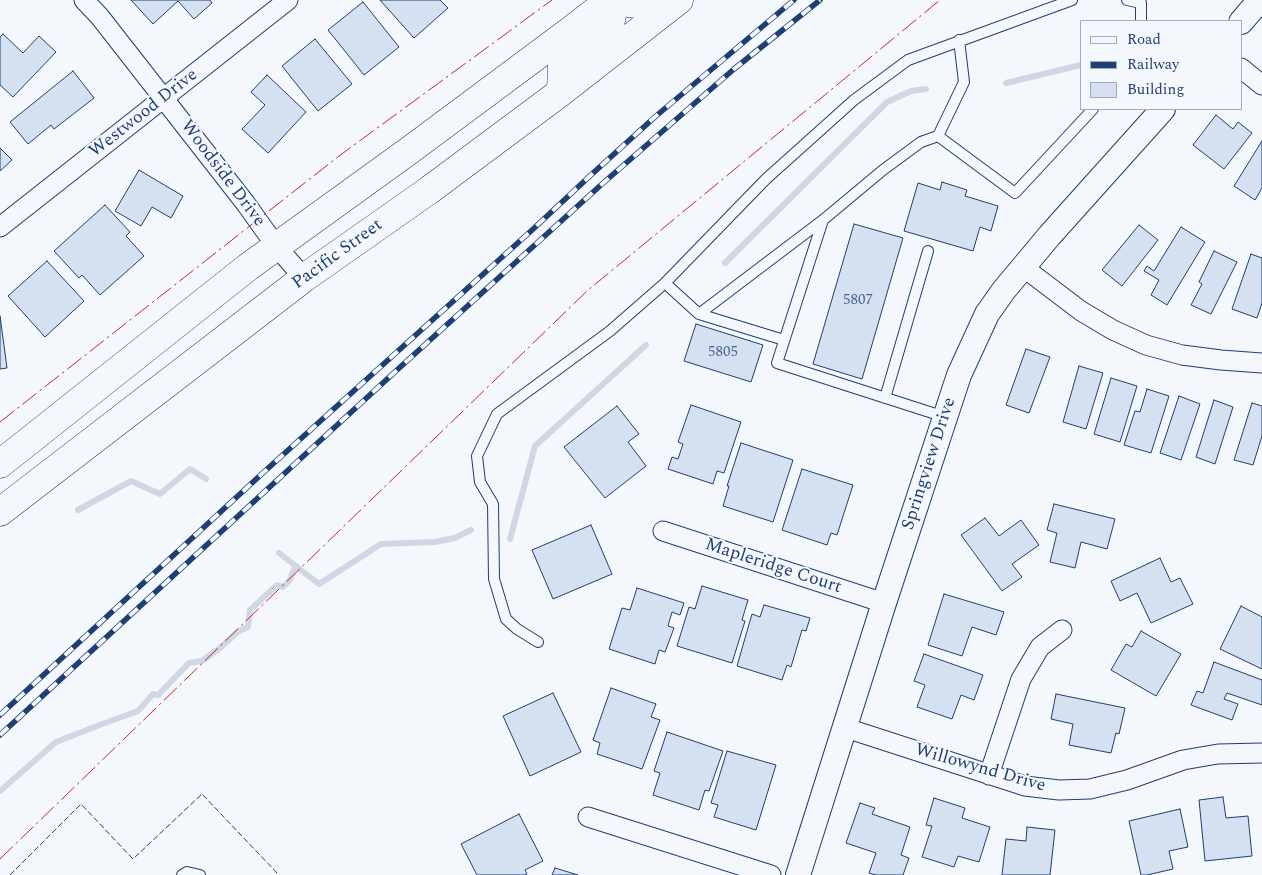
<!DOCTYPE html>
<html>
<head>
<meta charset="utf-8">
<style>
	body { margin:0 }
	#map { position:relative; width:1262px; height:875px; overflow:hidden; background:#f4f7fb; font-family:Spectral,serif }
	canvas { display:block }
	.legend { position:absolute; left:1080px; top:20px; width:162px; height:90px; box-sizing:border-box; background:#f4f7fb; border:1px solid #9eadc5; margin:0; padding:6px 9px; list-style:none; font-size:15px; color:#1d3f73 }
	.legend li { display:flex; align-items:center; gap:10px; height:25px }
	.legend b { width:25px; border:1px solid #9eadc5 }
</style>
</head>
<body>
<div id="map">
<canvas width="1262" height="875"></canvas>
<ul class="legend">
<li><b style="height:6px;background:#f4f7fb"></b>Road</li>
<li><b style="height:6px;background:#1d3f73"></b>Railway</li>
<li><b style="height:14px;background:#d5e0f0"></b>Building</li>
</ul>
</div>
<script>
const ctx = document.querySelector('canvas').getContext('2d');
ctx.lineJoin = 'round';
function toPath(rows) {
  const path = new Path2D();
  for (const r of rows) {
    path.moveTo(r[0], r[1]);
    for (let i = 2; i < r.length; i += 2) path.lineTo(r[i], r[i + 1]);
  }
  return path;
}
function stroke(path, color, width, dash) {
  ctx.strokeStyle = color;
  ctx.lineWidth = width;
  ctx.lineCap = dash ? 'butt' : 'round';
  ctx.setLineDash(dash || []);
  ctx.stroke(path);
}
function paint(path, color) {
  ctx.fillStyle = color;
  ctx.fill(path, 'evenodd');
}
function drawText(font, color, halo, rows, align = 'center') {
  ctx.font = font + ' Spectral,serif';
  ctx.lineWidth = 4;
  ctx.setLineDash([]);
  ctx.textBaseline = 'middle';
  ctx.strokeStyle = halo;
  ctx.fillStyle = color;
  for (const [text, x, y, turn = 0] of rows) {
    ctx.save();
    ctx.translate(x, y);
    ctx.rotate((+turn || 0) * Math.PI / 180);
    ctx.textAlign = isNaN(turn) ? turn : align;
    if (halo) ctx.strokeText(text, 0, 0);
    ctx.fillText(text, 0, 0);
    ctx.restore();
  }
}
stroke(toPath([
	[1006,83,1081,65],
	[725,263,887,102,911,91,926,89],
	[78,510,131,481,160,494,190,469,206,479],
	[510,539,535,446,646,345],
	[279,553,319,584,381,544,435,542,455,538,471,530],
	[0,791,56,742,97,726,138,711,153,694,158,695,189,663,202,661,220,648,239,631,248,627,250,610,277,585,283,587,290,580,295,566]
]), '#cfd7e4', 6);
const building = toPath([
	[131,0,210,0,212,3,194,19,178,1,153,24,131,0],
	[380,0,440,0,448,8,414,38,380,0],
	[363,2,399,47,364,75,328,30,363,2],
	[3,34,23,53,39,36,56,52,13,97,0,85,0,37,3,34],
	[315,39,352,84,318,111,282,66,315,39],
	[73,71,94,98,54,129,51,125,28,144,10,122,73,71],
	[267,75,306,112,268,153,242,129,265,105,251,92,267,75],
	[1216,115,1233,129,1238,122,1252,133,1224,169,1193,145,1216,115],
	[1262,141,1262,188,1255,200,1234,186,1262,141],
	[0,148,12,160,0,171,0,148],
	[139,170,183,196,171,218,152,207,141,226,115,211,139,170],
	[942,182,967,190,965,196,998,206,991,231,980,227,973,251,904,231,918,183,940,190,942,182],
	[105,205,130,232,126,236,144,256,100,295,82,275,79,278,54,251,105,205],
	[854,224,903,238,862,379,813,364,854,224],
	[1139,225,1158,240,1122,286,1102,270,1139,225],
	[1181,227,1205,242,1167,305,1151,295,1159,280,1144,271,1147,266,1154,271,1181,227],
	[1214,251,1237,262,1211,314,1191,305,1202,284,1199,282,1214,251],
	[1251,254,1262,258,1262,303,1257,318,1232,309,1251,254],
	[47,261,84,301,45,337,8,296,47,261],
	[0,316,7,368,0,369,0,316],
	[696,324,763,345,751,382,684,361,696,324],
	[1026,349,1050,357,1029,413,1006,405,1026,349],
	[1079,366,1103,373,1086,429,1063,422,1079,366],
	[1111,378,1137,386,1120,442,1094,434,1111,378],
	[1147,389,1169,396,1151,453,1124,445,1135,411,1140,412,1147,389],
	[1179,396,1200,404,1181,460,1160,453,1179,396],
	[1214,400,1233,407,1215,464,1196,457,1214,400],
	[1252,403,1262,406,1262,436,1253,465,1234,460,1252,403],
	[691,405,741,422,724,473,717,471,713,484,668,469,672,457,678,459,683,444,678,442,691,405],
	[617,406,639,434,628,442,646,466,605,498,564,447,617,406],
	[741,443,793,460,773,522,723,506,729,486,727,486,741,443],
	[802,469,853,485,837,535,831,533,827,545,782,530,802,469],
	[1054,504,1115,519,1107,549,1081,542,1075,568,1050,562,1057,533,1047,530,1054,504],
	[985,518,999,536,1021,520,1039,545,1012,564,1022,577,1002,591,961,535,985,518],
	[591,525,612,574,553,599,532,550,591,525],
	[1160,558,1171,582,1180,578,1193,604,1151,623,1137,593,1120,601,1111,581,1160,558],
	[702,586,748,600,742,620,745,621,732,663,677,646,689,607,695,609,702,586],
	[637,588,684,603,680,615,672,612,668,626,674,628,665,652,659,650,655,664,609,649,622,608,630,610,637,588],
	[944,594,1004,612,996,635,972,627,962,656,928,645,944,594],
	[764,605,810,618,806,631,802,630,791,667,787,665,782,680,737,666,752,614,760,617,764,605],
	[1241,606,1262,617,1262,669,1220,649,1241,606],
	[1141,631,1181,654,1156,696,1111,670,1126,644,1132,647,1141,631],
	[924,654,983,675,974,700,961,695,952,719,917,707,925,685,914,681,924,654],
	[1214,662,1262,680,1262,705,1227,693,1224,699,1238,704,1232,720,1191,705,1197,691,1203,693,1214,662],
	[611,688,656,704,651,717,660,720,642,769,597,754,600,743,593,740,611,688],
	[553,693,581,752,530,776,503,716,553,693],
	[1056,694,1125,708,1119,734,1116,733,1111,753,1069,745,1073,724,1051,719,1056,694],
	[667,732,723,751,709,791,705,790,699,810,653,795,660,773,654,771,667,732],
	[727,751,776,765,756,830,714,817,718,805,711,803,727,751],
	[1223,797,1226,818,1248,816,1252,856,1205,861,1199,800,1223,797],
	[934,798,965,808,962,818,990,827,979,862,958,856,954,867,922,857,932,826,926,825,934,798],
	[860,803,875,808,872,814,910,827,901,855,909,858,903,875,876,875,869,873,876,853,846,843,860,803],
	[1180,809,1188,847,1169,851,1173,869,1147,875,1141,875,1129,821,1180,809],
	[519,814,543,861,525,870,527,874,525,875,477,875,461,844,519,814],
	[1027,827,1055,830,1050,875,1002,875,1006,839,1026,841,1027,827],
	[555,868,578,875,552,875,555,868]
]);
paint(building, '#d5e0f0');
stroke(building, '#1d3f73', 1);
const service = toPath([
	[1127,0,1141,3,1141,21],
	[938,136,964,82,959,40],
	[823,220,777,363,945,417],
	[665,283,699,314,784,340],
	[699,314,823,220,883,170,921,142,938,136,1015,193,1093,109],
	[885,398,928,251],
	[538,642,517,629,506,619,494,579,493,504,480,482,477,456,497,414,610,331,665,283,766,179,854,100,908,60,1072,0],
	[182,875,187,872,200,875]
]);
const minor = toPath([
	[84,0,100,17,246,204,276,246,304,278],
	[1241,68,1262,85],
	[0,227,288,0],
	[1023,267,1081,311,1113,330,1146,345,1182,355,1221,360,1262,363],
	[663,531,884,603],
	[846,728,1025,786,1059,790,1090,789,1127,780,1183,760,1218,754,1262,753],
	[989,775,1021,679,1040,647,1062,630],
	[588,817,771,875]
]);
const tertiary = toPath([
	[1241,22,1260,0],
	[798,875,884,603,959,375,987,314,1004,290,1050,235,1163,109]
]);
const secondary = toPath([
	[624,0,629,3,637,4,644,3,648,0],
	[561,92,562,66,610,25,615,0],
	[0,464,248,267,410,150,570,31,610,0],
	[0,512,304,278,428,191,561,92,679,0]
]);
stroke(service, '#1d3f73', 12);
stroke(minor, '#1d3f73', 21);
stroke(tertiary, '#1d3f73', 26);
stroke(secondary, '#1d3f73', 29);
stroke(service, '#f4f7fb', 10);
stroke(minor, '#f4f7fb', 19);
stroke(tertiary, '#f4f7fb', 24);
stroke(secondary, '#f4f7fb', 28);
const rail = toPath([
	[0,715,265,471,531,231,592,174,656,116,794,0],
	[0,735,397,370,602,184,734,69,820,0]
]);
stroke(rail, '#1d3f73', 5.5);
stroke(rail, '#f4f7fb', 4, [11]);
stroke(toPath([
	[10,875,81,804,133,859,202,794,277,873,276,875]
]), '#1d3f73', 1, [6, 2.5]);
stroke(toPath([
	[0,422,339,156,552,0],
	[0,859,587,291,940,0]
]), '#c62828', 1, [18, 4, 2.5, 4]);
drawText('15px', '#4b6792', null, [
	["5807",858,301],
	["5805",723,353]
]);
drawText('18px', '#1d3f73', '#f4f7fb', [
	["Westwood Drive",144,114,-38],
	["Woodside Drive",222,174,53],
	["Pacific Street",338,255,-36],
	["Springview Drive",930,464,-72],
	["Mapleridge Court",773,567,18],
	["Willowynd Drive",980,769,16]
]);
</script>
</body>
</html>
